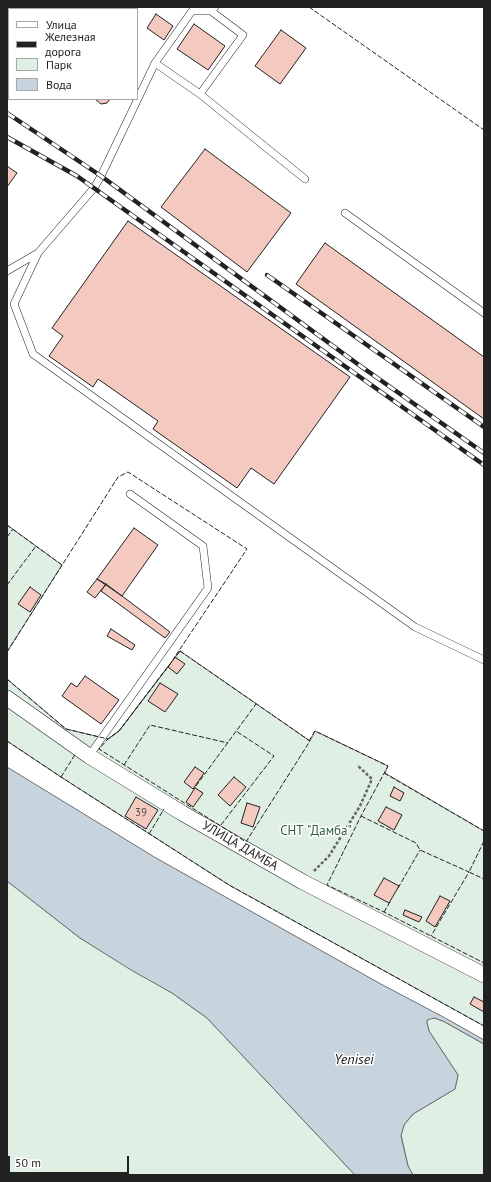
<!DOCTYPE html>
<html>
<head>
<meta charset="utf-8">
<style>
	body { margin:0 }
	#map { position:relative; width:491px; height:1182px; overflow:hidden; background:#fff; font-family:"PT Sans",sans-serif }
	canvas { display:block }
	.frame { position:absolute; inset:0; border:8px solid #222; pointer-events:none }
	.legend { position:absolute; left:8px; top:8px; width:130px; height:92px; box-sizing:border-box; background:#fff; border:1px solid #a7a7a7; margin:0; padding:5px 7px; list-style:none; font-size:12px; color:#222 }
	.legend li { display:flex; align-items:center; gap:8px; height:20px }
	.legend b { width:20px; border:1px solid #a7a7a7 }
	.scale { position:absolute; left:8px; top:1156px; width:121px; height:18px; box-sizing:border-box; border:2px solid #222; border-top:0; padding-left:5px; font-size:12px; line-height:14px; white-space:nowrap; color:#222; -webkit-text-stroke:3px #fff; paint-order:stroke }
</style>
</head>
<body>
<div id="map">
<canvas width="491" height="1182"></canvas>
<div class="frame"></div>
<ul class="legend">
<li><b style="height:5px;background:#fff"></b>Улица</li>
<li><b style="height:5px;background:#222"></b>Железная дорога</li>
<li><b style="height:11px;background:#e0efe3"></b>Парк</li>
<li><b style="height:11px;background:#c7d3dd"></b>Вода</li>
</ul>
<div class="scale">50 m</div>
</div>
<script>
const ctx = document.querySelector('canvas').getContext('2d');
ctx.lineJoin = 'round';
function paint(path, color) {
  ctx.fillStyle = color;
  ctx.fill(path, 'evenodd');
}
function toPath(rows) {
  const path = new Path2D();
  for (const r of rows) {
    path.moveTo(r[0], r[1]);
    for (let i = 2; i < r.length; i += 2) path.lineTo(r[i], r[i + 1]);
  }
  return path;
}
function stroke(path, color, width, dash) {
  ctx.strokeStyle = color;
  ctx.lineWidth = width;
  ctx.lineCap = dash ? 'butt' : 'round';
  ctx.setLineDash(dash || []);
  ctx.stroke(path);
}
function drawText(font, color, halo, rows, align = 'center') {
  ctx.font = font + ' "PT Sans",sans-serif';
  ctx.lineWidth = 3;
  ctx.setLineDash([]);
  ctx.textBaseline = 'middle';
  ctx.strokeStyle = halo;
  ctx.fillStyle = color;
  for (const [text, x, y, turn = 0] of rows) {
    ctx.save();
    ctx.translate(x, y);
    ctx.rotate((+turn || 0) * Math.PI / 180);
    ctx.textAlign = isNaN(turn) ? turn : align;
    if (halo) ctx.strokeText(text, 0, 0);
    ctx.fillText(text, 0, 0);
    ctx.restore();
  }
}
const green = toPath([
	[7,525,62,565,7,652,7,525],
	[180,651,310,741,315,731,388,766,385,773,484,831,484,1026,229,885,61,777,7,741,7,679,66,729,108,739,119,731,180,651],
	[7,881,80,938,172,993,207,1018,355,1175,7,1175,7,881],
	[434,1018,443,1021,484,1044,484,1175,413,1175,408,1166,401,1135,404,1125,413,1114,455,1089,458,1075,429,1031,427,1023,427,1019,434,1018]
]);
paint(green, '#e0efe3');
stroke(green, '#6f6f6f', 1);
const water = toPath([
	[7,767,156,858,379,983,447,1019,484,1040,484,1044,443,1021,434,1018,427,1020,427,1023,429,1031,458,1075,455,1089,413,1114,404,1125,401,1136,408,1166,413,1175,355,1175,207,1018,172,993,131,970,80,938,7,881,7,767]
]);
paint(water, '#c7d3dd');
stroke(water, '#6f6f6f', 1);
const building = toPath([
	[156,14,173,26,164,40,147,28,156,14],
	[194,24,225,46,208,70,177,49,194,24],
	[281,30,306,48,280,84,255,66,281,30],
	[95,99,110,99,107,103,101,104,95,99],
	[205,149,291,213,247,272,161,207,205,149],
	[7,166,17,173,7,187,7,166],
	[128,221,350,377,274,484,251,468,237,488,153,429,158,421,98,379,93,387,49,356,63,336,52,328,128,221],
	[325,243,484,357,484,419,296,284,325,243],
	[134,528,158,545,122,596,97,579,134,528],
	[97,579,106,584,95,598,87,592,97,579],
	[106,584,170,632,165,638,101,591,106,584],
	[30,587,41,595,30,612,18,604,30,587],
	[111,629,135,645,132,650,107,636,111,629],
	[175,657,185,664,177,674,168,667,175,657],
	[85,676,119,700,101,724,62,696,71,683,77,687,85,676],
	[160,683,178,694,165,712,148,701,160,683],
	[195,767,204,773,193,789,184,782,195,767],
	[234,777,246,787,230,806,218,795,234,777],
	[394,787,404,793,400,801,390,796,394,787],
	[195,788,203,793,193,807,186,802,195,788],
	[136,797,158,810,146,829,125,816,136,797],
	[247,803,260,807,253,827,241,823,247,803],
	[386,807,402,815,394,830,378,821,386,807],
	[384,878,399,886,389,903,374,895,384,878],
	[440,896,450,901,435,927,426,921,440,896],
	[405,910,422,917,419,922,403,915,405,910],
	[474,997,484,1002,484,1012,470,1004,474,997]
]);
paint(building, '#f3c9c0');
stroke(building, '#222', 1);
const service = toPath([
	[155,63,200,94,305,179],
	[200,94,243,35,211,11,215,7],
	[345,213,484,313],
	[38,253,14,304,33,354,415,627,484,660],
	[7,271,38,253,94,188,101,176,155,63,192,11,211,11],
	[89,756,208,588,203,546,130,494]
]);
const minor = toPath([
	[7,698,89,756,182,813,303,882,484,975]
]);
stroke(service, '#222', 8);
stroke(minor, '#222', 16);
stroke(toPath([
	[314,871,329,856,360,806,372,779,357,765]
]), '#646464', 2.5, [3, 2]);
stroke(service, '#fff', 7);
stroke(minor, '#fff', 15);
const rail = toPath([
	[7,113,101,176,359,365,484,453],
	[7,137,77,176,484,465],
	[267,275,484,427]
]);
stroke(rail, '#222', 4.5);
stroke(rail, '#fff', 3, [9]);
stroke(toPath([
	[309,7,484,130],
	[7,525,62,565],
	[7,537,13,529],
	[7,585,36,546],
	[180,651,310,741,246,842,99,749,108,739,119,731,180,651],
	[7,652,118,477,128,472,247,549,174,658],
	[7,679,66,729,108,739,119,731,169,665],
	[7,741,61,777,229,885,484,1026],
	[309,741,315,731,388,766,361,816,327,885,384,912,484,963],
	[124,765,150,725,228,743],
	[384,773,484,831],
	[61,777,76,753],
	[196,786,256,704],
	[361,816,416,843,420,850,469,872,431,936],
	[221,825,274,756,236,731],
	[149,834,164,809],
	[484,841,469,872,484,879],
	[398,888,420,850],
	[384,912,390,902]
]), '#222', 1, [5, 2]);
drawText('11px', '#564c4a', null, [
	["39",141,813]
]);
drawText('13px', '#2f5e38', '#fff', [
	["СНТ \"Дамба\"",316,831]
]);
drawText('13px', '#222', '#fff', [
	["УЛИЦА ДАМБА",240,846,30]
]);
drawText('italic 14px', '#222', '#fff', [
	["Yenisei",354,1060]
]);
</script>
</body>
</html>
